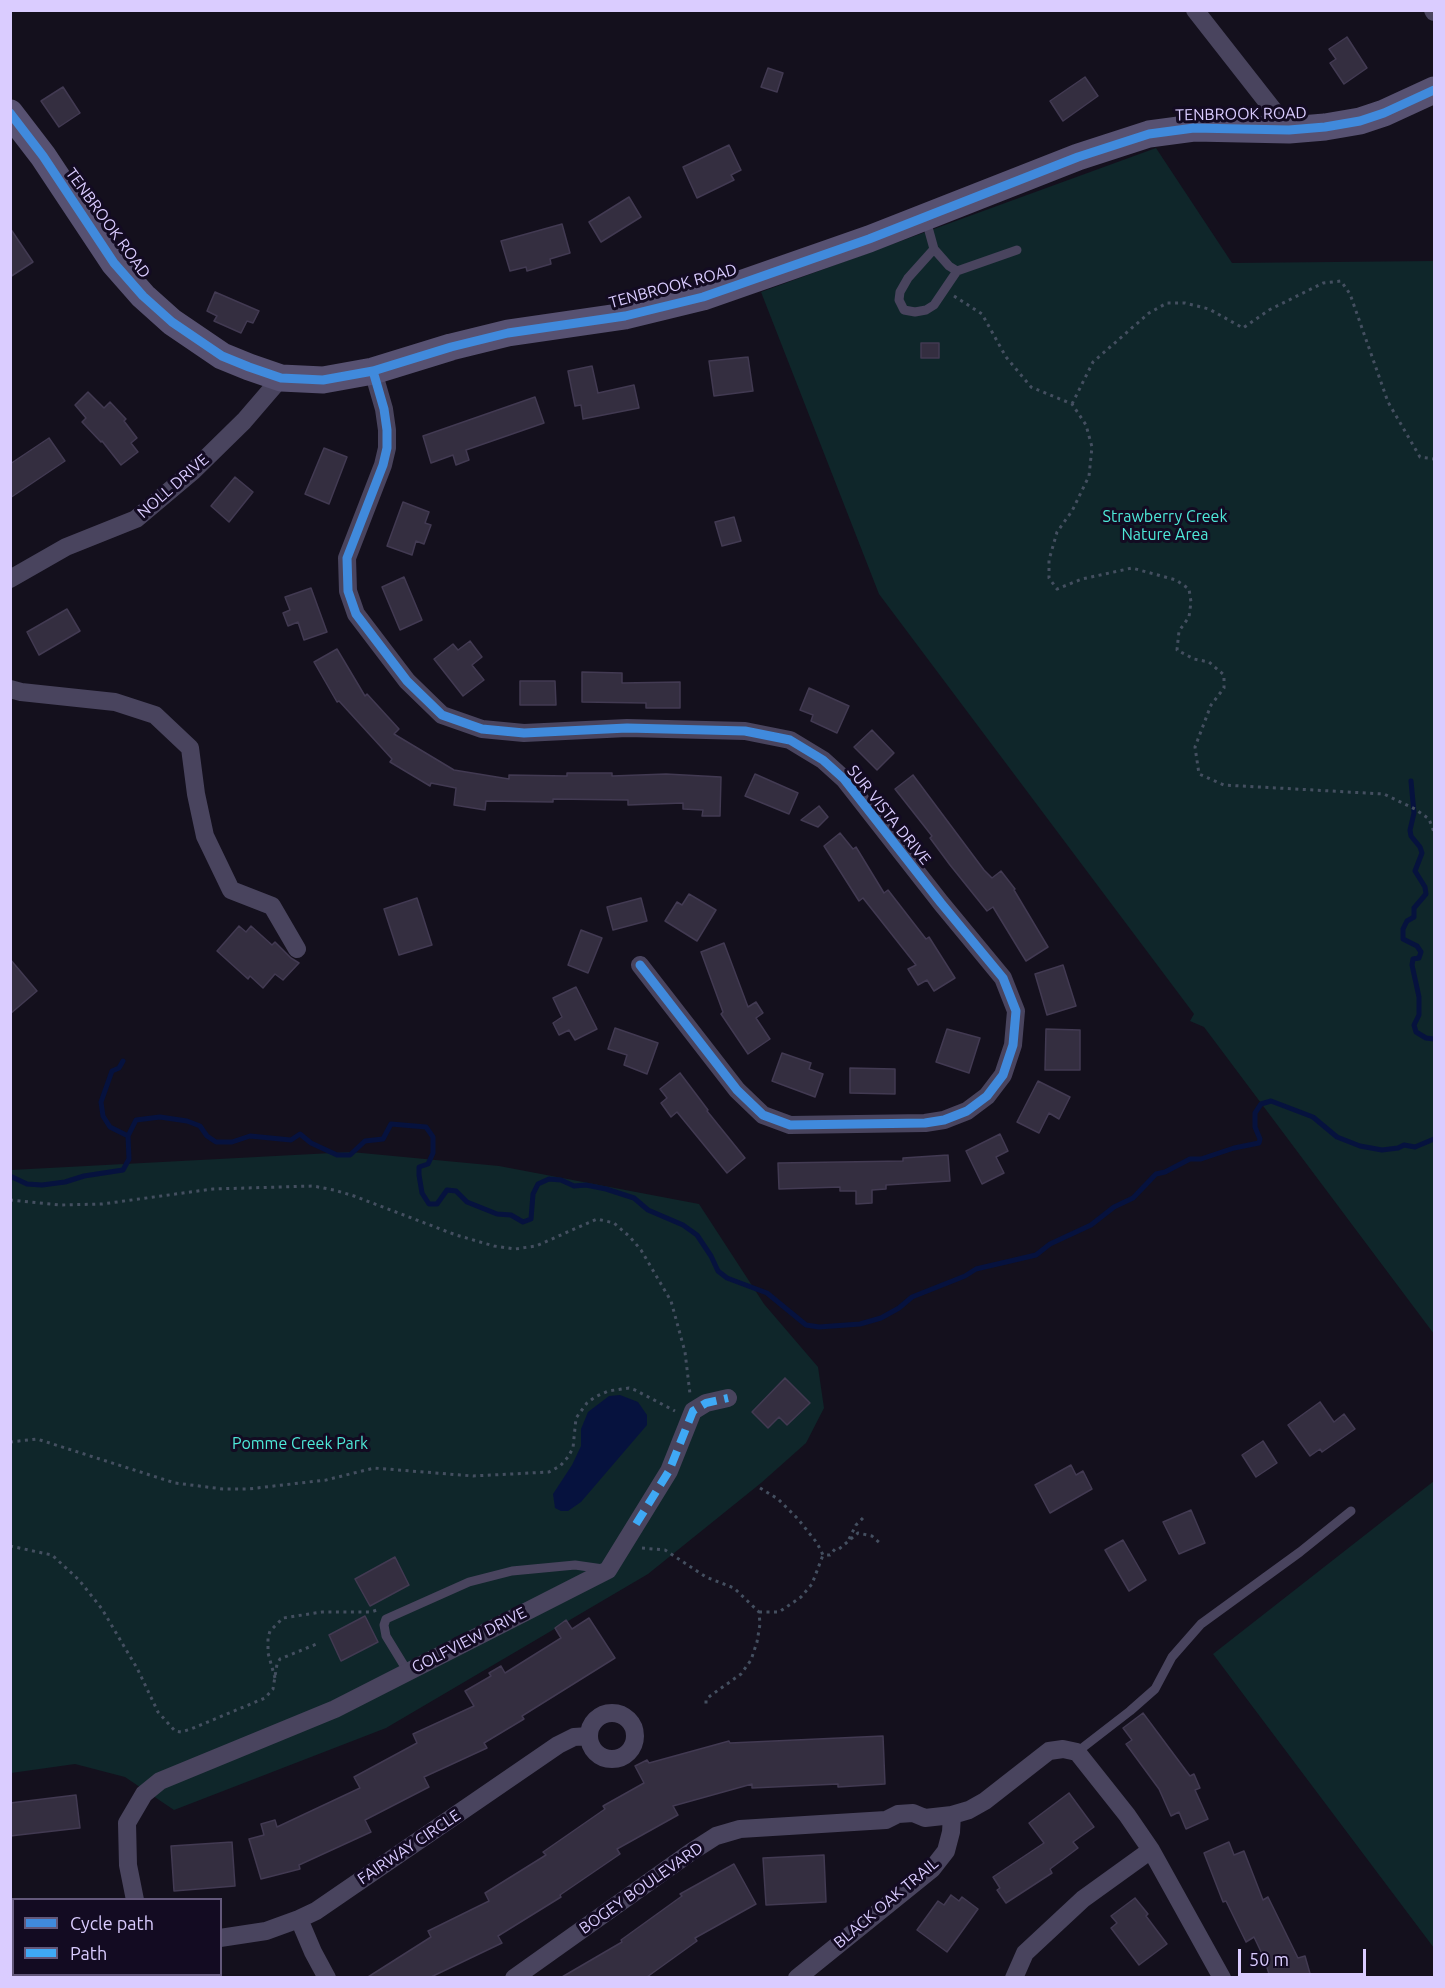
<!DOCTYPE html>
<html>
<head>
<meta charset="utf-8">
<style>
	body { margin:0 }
	#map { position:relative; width:1445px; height:1988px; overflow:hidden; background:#14101d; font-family:Ubuntu,sans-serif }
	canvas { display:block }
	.frame { position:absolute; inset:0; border:12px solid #daccff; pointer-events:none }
	.legend { position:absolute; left:12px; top:1898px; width:210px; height:78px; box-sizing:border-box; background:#130b22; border:2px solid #63587a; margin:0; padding:8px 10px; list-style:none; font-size:18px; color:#daccff }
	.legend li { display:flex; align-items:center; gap:12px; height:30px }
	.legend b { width:30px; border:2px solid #63587a }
	.scale { position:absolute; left:1238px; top:1949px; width:128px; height:27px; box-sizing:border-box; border:3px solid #daccff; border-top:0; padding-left:8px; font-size:18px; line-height:21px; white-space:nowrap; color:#daccff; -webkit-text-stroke:4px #130b22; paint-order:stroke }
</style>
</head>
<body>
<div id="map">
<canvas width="1445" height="1988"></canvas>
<div class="frame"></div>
<ul class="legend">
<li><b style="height:8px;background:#408adc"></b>Cycle path</li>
<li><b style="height:8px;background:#3fa9f5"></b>Path</li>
</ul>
<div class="scale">50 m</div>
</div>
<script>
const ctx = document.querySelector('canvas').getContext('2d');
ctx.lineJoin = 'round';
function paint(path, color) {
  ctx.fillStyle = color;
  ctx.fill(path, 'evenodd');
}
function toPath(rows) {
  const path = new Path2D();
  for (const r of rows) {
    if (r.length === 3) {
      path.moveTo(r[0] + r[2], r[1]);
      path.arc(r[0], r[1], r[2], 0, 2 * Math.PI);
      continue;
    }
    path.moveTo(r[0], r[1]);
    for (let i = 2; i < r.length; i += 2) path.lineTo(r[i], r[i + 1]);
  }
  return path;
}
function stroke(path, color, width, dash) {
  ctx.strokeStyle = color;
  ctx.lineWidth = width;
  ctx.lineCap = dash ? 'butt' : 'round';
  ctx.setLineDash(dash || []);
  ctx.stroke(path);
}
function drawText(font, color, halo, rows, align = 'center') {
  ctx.font = font + ' Ubuntu,sans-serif';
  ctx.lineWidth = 6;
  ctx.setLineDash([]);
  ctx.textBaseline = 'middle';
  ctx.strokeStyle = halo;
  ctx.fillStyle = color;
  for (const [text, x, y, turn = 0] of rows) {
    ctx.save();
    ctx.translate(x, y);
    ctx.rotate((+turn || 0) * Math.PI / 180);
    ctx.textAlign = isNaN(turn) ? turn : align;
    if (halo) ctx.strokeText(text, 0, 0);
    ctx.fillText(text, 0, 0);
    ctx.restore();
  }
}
paint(toPath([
	[1156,148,1232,263,1434,261,1434,1334,1204,1027,1190,1021,1194,1014,879,594,761,292],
	[351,1152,499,1166,699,1204,764,1304,818,1367,824,1408,806,1443,761,1483,648,1574,386,1728,174,1810,125,1777,75,1764,11,1773,11,1170],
	[1434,1481,1434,1948,1213,1654]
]), '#0f262a');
paint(toPath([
	[620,1395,638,1402,647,1415,647,1425,581,1502,568,1511,561,1511,555,1508,553,1494,572,1465,581,1446,581,1429,588,1412,609,1396]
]), '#06123e');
stroke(toPath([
	[1411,781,1414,813,1410,830,1411,836,1420,847,1422,853,1415,871,1425,887,1426,894,1414,908,1414,917,1407,921,1403,929,1403,939,1417,946,1421,952,1419,958,1413,959,1412,965,1419,997,1419,1015,1414,1025,1416,1032,1426,1038,1434,1039],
	[123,1061,119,1068,112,1071,101,1102,103,1116,110,1127,128,1136],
	[10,1176,27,1184,42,1185,65,1182,84,1176,123,1170,129,1159,128,1136,136,1120,160,1117,187,1121,200,1126,207,1136,216,1142,232,1142,250,1136,291,1140,300,1134,311,1143,337,1155,350,1155,365,1141,383,1139,391,1124,426,1127,433,1137,433,1153,428,1164,419,1167,419,1175,422,1193,429,1204,437,1204,447,1190,456,1191,467,1202,497,1214,511,1215,523,1222,531,1219,533,1194,538,1184,549,1179,561,1180,574,1186,586,1185,606,1189,634,1198,648,1210,683,1225,697,1235,711,1256,718,1271,727,1278,767,1293,806,1325,819,1327,860,1324,881,1318,899,1308,912,1297,965,1276,976,1269,1036,1255,1050,1244,1091,1225,1114,1207,1133,1198,1156,1174,1165,1172,1190,1159,1201,1159,1234,1148,1259,1143,1260,1139,1255,1127,1255,1113,1261,1104,1271,1101,1313,1117,1337,1137,1360,1146,1382,1150,1398,1148,1404,1145,1415,1147,1434,1139]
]), '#06123e', 5);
const building = toPath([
	[1347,37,1367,68,1344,84,1330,63,1336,59,1329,49,1347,37],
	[768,68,783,73,777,92,761,87,768,68],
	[1085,77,1098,96,1063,121,1050,101,1085,77],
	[63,87,80,113,59,127,41,101,63,87],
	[729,145,741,170,731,175,734,180,697,198,683,167,729,145],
	[629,197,641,217,601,242,589,222,629,197],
	[562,224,570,253,550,259,551,264,527,271,526,267,510,271,501,241,562,224],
	[10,228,33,262,10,277,10,228],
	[215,292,259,311,253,323,247,321,241,333,214,321,217,316,207,311,215,292],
	[921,343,939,343,939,358,921,358,921,343],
	[748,357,753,391,714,396,709,361,748,357],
	[592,366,598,393,634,385,639,408,583,419,581,405,575,406,568,371,592,366],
	[88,392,104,408,110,402,126,419,124,421,137,438,131,443,138,452,121,465,102,441,101,442,82,422,86,418,75,405,88,392],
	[535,397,544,423,466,450,469,460,456,465,453,455,431,463,423,436,535,397],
	[49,438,65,461,10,498,10,464,49,438],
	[324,448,347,457,329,504,305,494,324,448],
	[235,477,253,492,229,522,211,506,235,477],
	[403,502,429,512,425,523,431,525,424,544,416,541,412,555,387,546,403,502],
	[734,517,741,541,722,546,715,522,734,517],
	[404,577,422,620,400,630,382,587,404,577],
	[311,588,327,632,304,640,298,622,288,626,283,613,290,610,285,597,311,588],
	[67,609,80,631,39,655,27,632,67,609],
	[470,641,482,657,472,665,484,680,463,696,434,659,453,644,458,650,470,641],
	[337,649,365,696,367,694,399,729,394,734,454,770,509,779,509,775,567,776,567,773,612,773,612,776,666,774,721,777,720,816,702,816,703,810,683,809,683,803,628,805,628,800,553,799,553,802,486,801,485,810,454,805,456,788,431,783,430,786,390,762,392,759,339,701,337,702,314,662,337,649],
	[582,672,622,673,622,683,680,682,680,708,646,708,646,703,582,702,582,672],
	[520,681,555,681,556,705,520,705,520,681],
	[809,688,849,706,837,733,811,721,813,715,800,710,809,688],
	[872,730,894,753,877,770,854,747,872,730],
	[755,774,798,793,789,814,745,796,755,774],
	[913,775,984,870,992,878,1001,871,1015,889,1014,890,1048,947,1026,961,993,907,987,911,950,865,930,838,932,836,895,789,913,775],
	[819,806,828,817,818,827,801,820,819,806],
	[840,833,853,849,856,847,884,893,888,890,926,939,929,937,955,978,934,991,927,980,918,985,908,969,916,965,863,898,859,901,824,846,840,833],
	[689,894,716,910,697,941,665,921,677,902,682,905,689,894],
	[417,898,432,945,399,955,384,909,417,898],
	[641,898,647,921,613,930,607,907,641,898],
	[239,926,246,932,251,926,272,945,275,942,291,958,299,963,283,980,275,974,263,988,250,976,248,979,217,951,239,926],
	[581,930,602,938,588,973,568,965,581,930],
	[724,943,748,1007,756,1002,763,1013,756,1018,770,1039,748,1054,721,1014,723,1012,701,952,724,943],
	[10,959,37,991,10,1014,10,959],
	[1063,965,1076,1006,1047,1015,1035,974,1063,965],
	[576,987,597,1029,575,1040,569,1030,559,1035,553,1023,562,1017,553,998,576,987],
	[615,1028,658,1043,647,1074,624,1065,627,1055,608,1049,615,1028],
	[947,1029,980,1038,969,1073,936,1062,947,1029],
	[1046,1029,1080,1030,1080,1070,1045,1070,1046,1029],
	[782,1053,811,1063,809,1069,823,1074,815,1097,772,1081,782,1053],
	[850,1068,895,1069,895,1094,850,1093,850,1068],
	[680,1073,708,1110,707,1111,745,1158,727,1173,677,1112,671,1117,661,1103,667,1098,660,1089,680,1073],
	[1038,1081,1070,1097,1059,1119,1049,1113,1039,1133,1017,1122,1038,1081],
	[1000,1134,1008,1151,996,1157,1004,1173,982,1184,966,1151,1000,1134],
	[948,1155,950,1181,886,1185,886,1189,872,1190,872,1203,856,1204,856,1191,840,1191,840,1187,779,1189,778,1163,903,1161,903,1158,948,1155],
	[785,1378,810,1403,787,1425,779,1417,768,1428,752,1412,785,1378],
	[1320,1402,1334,1422,1344,1414,1355,1429,1322,1452,1320,1449,1310,1456,1288,1425,1320,1402],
	[1263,1441,1277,1463,1256,1477,1242,1455,1263,1441],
	[1071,1465,1076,1475,1083,1471,1092,1489,1050,1513,1035,1485,1071,1465],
	[1191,1510,1205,1543,1179,1554,1163,1522,1191,1510],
	[1123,1540,1146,1580,1129,1591,1105,1550,1123,1540],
	[395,1557,409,1585,370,1606,355,1579,395,1557],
	[365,1616,378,1642,341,1661,329,1635,365,1616],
	[589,1618,615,1658,522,1716,524,1719,484,1743,487,1748,424,1777,429,1787,365,1820,371,1832,299,1865,300,1869,261,1879,249,1839,264,1835,261,1824,275,1820,277,1827,360,1788,354,1777,417,1743,413,1734,474,1706,465,1691,491,1676,489,1673,501,1666,505,1673,561,1638,555,1628,566,1620,572,1629,589,1618],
	[1143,1713,1190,1776,1194,1774,1200,1788,1195,1790,1208,1819,1186,1829,1179,1812,1171,1816,1159,1789,1126,1744,1132,1740,1123,1728,1143,1713],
	[883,1736,885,1784,838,1787,838,1784,752,1788,752,1784,673,1806,678,1815,617,1849,620,1854,560,1895,561,1897,498,1936,502,1943,431,1977,368,1977,431,1937,428,1931,489,1901,485,1893,546,1855,543,1852,605,1809,603,1806,644,1783,635,1766,647,1760,649,1763,729,1741,730,1743,883,1736],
	[1069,1793,1094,1827,1073,1842,1078,1848,1050,1869,1052,1873,1006,1903,997,1890,1000,1888,993,1877,1044,1843,1029,1823,1069,1793],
	[76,1795,80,1828,10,1836,10,1803,76,1795],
	[232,1842,235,1886,174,1891,171,1846,232,1842],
	[1229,1842,1234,1855,1244,1851,1263,1900,1268,1897,1298,1958,1305,1956,1311,1977,1270,1977,1264,1958,1254,1937,1246,1942,1226,1901,1223,1902,1204,1853,1229,1842],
	[824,1855,826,1902,766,1905,763,1858,824,1855],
	[734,1864,756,1904,695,1938,697,1941,647,1977,562,1977,622,1942,621,1940,682,1896,680,1894,734,1864],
	[951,1895,959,1901,962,1897,978,1909,947,1952,917,1930,938,1901,944,1905,951,1895],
	[1135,1898,1148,1914,1146,1916,1167,1944,1139,1965,1111,1928,1117,1923,1111,1916,1135,1898]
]);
paint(building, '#342e40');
stroke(building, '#423a52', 1.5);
stroke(toPath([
	[954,296,982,314,1006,357,1031,387,1072,404,1086,425,1092,447,1089,476,1072,511,1057,532,1049,560,1049,578,1057,589,1082,579,1132,568,1176,580,1189,589,1191,602,1189,617,1179,631,1177,650,1194,659,1209,662,1224,675,1224,688,1211,705,1195,747,1199,774,1224,785,1384,794,1415,809,1429,819,1434,832],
	[1072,404,1093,362,1149,313,1167,303,1185,303,1209,309,1243,328,1269,310,1323,283,1341,281,1350,294,1388,402,1420,457,1434,459],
	[10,1200,60,1205,102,1204,213,1189,313,1186,334,1190,354,1196,456,1235,494,1246,515,1249,536,1246,597,1219,614,1223,630,1237,641,1250,671,1301,685,1352,690,1394],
	[10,1442,37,1439,175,1483,223,1489,248,1489,326,1480,374,1468,473,1476,549,1472,560,1466,568,1457,573,1448,576,1418,587,1403,595,1397,608,1391,629,1388,635,1390,675,1411],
	[760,1488,778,1499,798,1519,817,1543,823,1555,830,1555,835,1549,839,1549,858,1533,872,1536,881,1544],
	[849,1539,856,1525,865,1516],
	[10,1546,52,1555,79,1580,102,1609,125,1648,137,1668,158,1712,175,1731,181,1732,191,1729,265,1698,273,1689,277,1664,280,1659,319,1643],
	[642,1548,665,1550,706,1577,734,1588,759,1612,760,1624,757,1642,751,1660,741,1674,710,1696,706,1700,706,1706],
	[759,1612,779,1612,801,1597,812,1584,823,1555],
	[275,1678,268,1653,268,1638,270,1631,283,1618,322,1612,371,1612,377,1610]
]), '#444f60', 3, [3, 4.5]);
stroke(toPath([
	[926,220,934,249,949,266,957,271],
	[934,249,908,278,900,292,899,300,904,310,915,312,926,310,934,305,957,271,1017,250],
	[408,1672,386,1636,384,1625,386,1619,469,1582,512,1571,575,1565,603,1569],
	[1077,1752,1130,1711,1155,1689,1172,1657,1201,1624,1300,1552,1351,1511],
	[85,1974,85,1978]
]), '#49445e', 9);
stroke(toPath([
	[1195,10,1289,130],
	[1433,10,1434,12],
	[373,371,384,409,387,430,387,448,383,465,347,558,348,591,356,614,407,681,442,715,482,729,524,733,627,728,745,731,790,740,823,760,844,779,941,903,1003,978,1016,1011,1013,1045,1003,1075,987,1096,967,1111,944,1120,925,1123,790,1125,763,1115,737,1090,640,965],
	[10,579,66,547,136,519,193,471,244,421,281,378],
	[10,689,21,692,115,702,155,715,190,748,196,794,205,836,231,890,272,906,297,949],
	[612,1736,23],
	[135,1900,128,1865,127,1823,144,1794,160,1781,335,1709,608,1570,669,1471,693,1411,706,1403,728,1398],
	[299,1919,313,1952,327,1978],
	[220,1938,266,1931,299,1919,316,1911,558,1745,574,1737,589,1736],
	[133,1978,133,1974],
	[514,1978,691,1852,716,1836,740,1829,886,1820,898,1814,913,1813,925,1818,952,1815,969,1810,985,1801,1049,1751,1063,1749,1077,1752,1127,1815,1151,1850,1222,1978],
	[797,1978,932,1869,946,1851,951,1832,952,1815],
	[1014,1978,1025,1953,1083,1899,1151,1850]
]), '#49445e', 18);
stroke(toPath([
	[10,113,43,156,114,263,143,296,172,322,222,356,249,367,281,378,323,380,373,371,451,347,508,333,625,316,703,297,869,239,1078,157,1149,134,1194,128,1289,130,1325,127,1360,121,1384,113,1434,90]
]), '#575171', 27);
stroke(toPath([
	[636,1524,669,1471,693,1411,706,1403,728,1398]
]), '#3fa9f5', 8, [15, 8]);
stroke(toPath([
	[10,113,43,156,114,263,143,296,172,322,222,356,249,367,281,378,323,380,373,371,451,347,508,333,625,316,703,297,869,239,1078,157,1149,134,1194,128,1289,130,1325,127,1360,121,1384,113,1434,90],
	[373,371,384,409,387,430,387,448,383,465,347,558,348,591,356,614,407,681,442,715,482,729,524,733,627,728,745,731,790,740,823,760,844,779,941,903,1003,978,1016,1011,1013,1045,1003,1075,987,1096,967,1111,944,1120,925,1123,790,1125,763,1115,737,1090,640,965]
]), '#408adc', 9);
drawText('16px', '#daccff', '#130b22', [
	["TENBROOK ROAD",1241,114,-1],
	["TENBROOK ROAD",108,223,54],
	["TENBROOK ROAD",673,286,-15],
	["NOLL DRIVE",173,486,-41],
	["SUR VISTA DRIVE",889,815,51],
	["GOLFVIEW DRIVE",469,1640,-27],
	["FAIRWAY CIRCLE",409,1847,-34],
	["BOGEY BOULEVARD",641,1888,-35],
	["BLACK OAK TRAIL",886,1903,-40]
]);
drawText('16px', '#4ee9d9', '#130b22', [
	["Strawberry Creek",1165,517],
	["Nature Area",1165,535],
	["Pomme Creek Park",300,1444]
]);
</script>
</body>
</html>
